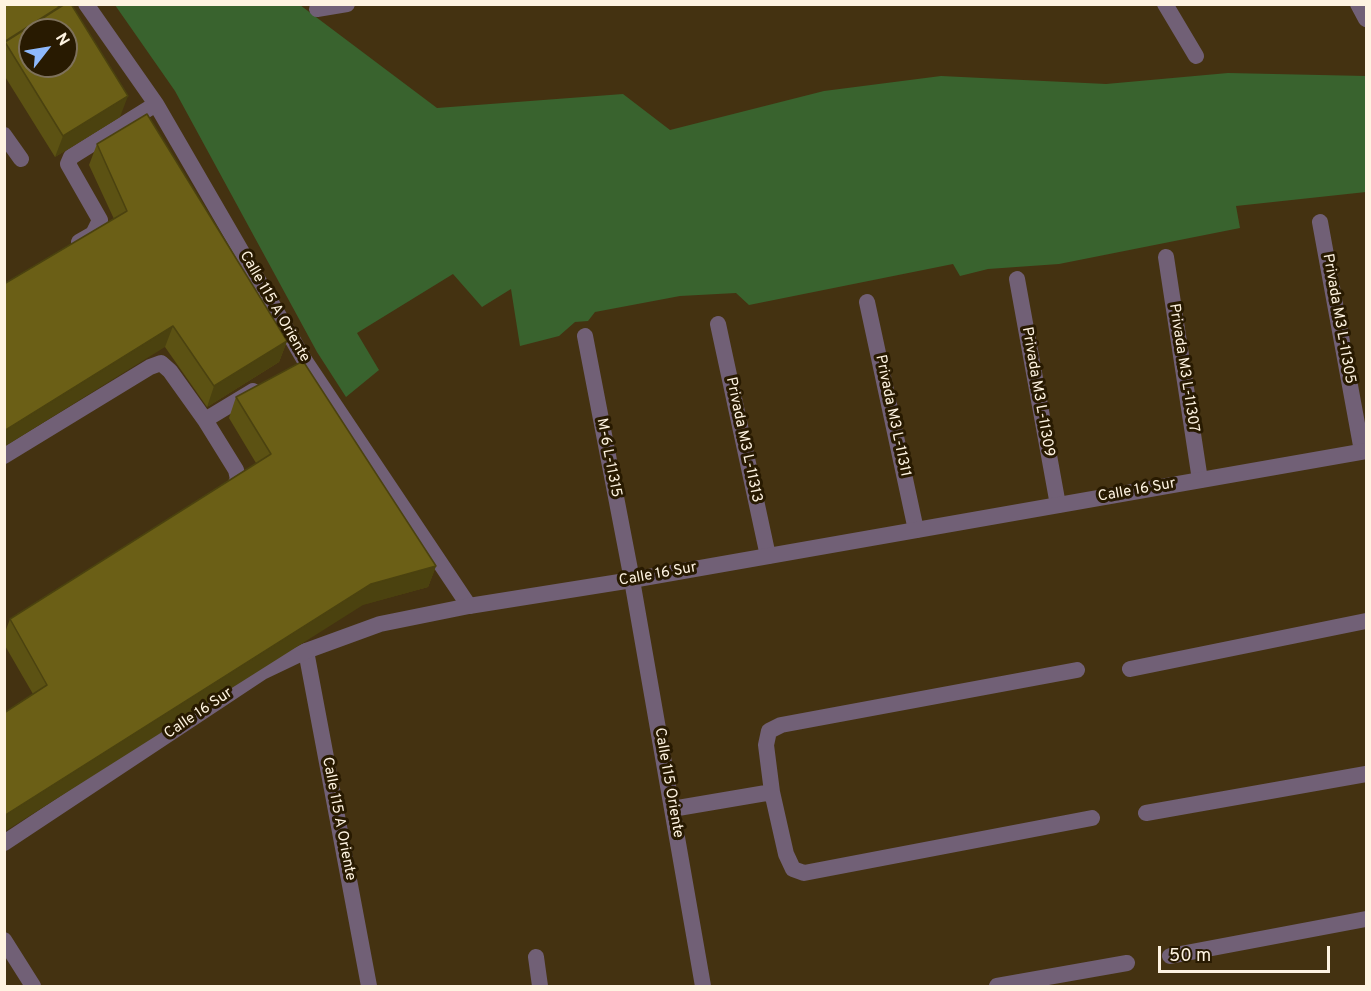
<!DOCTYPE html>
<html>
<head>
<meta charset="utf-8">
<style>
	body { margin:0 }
	#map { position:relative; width:1371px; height:991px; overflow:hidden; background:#443211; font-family:Overpass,sans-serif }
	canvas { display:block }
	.frame { position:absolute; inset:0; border:6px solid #fef3e1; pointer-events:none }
	.north { position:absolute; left:18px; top:18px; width:60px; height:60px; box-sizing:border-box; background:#281a01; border:2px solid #7e715b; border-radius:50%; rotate:59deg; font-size:16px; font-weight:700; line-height:24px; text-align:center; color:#fef3e1 }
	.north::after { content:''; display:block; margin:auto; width:21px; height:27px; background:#8eb9fc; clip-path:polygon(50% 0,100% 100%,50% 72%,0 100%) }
	.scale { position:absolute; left:1158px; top:946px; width:172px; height:27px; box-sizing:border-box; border:3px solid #fef3e1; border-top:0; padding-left:8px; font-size:18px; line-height:21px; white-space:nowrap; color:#fef3e1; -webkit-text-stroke:4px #281a01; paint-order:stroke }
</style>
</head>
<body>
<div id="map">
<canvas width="1371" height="991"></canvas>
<div class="frame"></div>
<div class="north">N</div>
<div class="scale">50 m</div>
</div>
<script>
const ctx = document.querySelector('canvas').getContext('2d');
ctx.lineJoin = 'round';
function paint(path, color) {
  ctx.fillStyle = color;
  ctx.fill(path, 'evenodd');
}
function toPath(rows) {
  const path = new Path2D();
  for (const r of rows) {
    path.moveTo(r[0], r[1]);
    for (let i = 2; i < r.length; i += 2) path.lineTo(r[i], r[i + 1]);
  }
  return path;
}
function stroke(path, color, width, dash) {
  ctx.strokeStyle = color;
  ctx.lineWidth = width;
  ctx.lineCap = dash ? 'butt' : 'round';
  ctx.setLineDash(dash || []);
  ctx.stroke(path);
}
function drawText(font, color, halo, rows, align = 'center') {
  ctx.font = font + ' Overpass,sans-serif';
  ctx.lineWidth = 6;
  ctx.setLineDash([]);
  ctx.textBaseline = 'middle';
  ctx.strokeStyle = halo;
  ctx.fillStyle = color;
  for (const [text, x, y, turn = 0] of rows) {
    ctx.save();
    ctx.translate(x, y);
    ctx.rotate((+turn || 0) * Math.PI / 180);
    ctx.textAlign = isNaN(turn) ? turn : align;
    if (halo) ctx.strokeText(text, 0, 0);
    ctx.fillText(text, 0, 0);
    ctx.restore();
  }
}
paint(toPath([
	[115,5,300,5,437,108,623,94,670,130,824,91,941,76,1106,84,1228,73,1366,76,1366,192,1236,206,1240,228,1059,264,988,269,960,276,953,264,749,305,736,293,680,296,595,312,588,321,575,322,559,336,520,346,511,289,482,307,453,274,357,333,379,370,346,397,317,352,175,91]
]), '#39632e');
stroke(toPath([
	[86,4,156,104,305,361,469,606],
	[1165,4,1196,56],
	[1358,4,1366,19],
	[317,9,347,4],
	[4,135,21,159],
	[1320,222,1362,451],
	[79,242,93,234,100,220,68,164,71,157,156,104],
	[1166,257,1200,480],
	[1017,279,1058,505],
	[867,302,916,530],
	[718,324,768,556],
	[585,336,632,580,703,986],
	[205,420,253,391],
	[4,456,150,367,161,363,170,371,205,420,236,470,238,479,234,487,227,492],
	[306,651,369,986],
	[1130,669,1366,621],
	[1077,670,781,725,769,731,766,745,772,792,786,854,793,869,804,873,1092,818],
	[672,809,772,792],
	[1146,813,1366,774],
	[4,940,33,986],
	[1170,956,1366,919],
	[536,957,540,986],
	[997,986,1127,963]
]), '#716076', 16);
stroke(toPath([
	[4,843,262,672,306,651,380,624,469,606,632,580,1366,451]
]), '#716076', 16);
paint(toPath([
	[4,4,120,117,55,157,4,75],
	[97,144,287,341,279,362,207,407,165,347,114,219,89,165],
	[236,397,436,566,428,587,33,694,4,644,4,635,10,619,256,463,229,418]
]), '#5c5213');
paint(toPath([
	[128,96,120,117,55,157,63,136],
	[173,326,165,347,4,447,4,431],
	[287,341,279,362,207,407,214,386],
	[436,566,428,587,363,605,4,832,4,816,371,584]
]), '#4b420f');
const building = toPath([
	[4,4,57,4,59,7,4,42,4,4],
	[65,4,71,4,128,96,63,136,5,42,65,4],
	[30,30,66,30,66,66,30,66,30,30],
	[147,114,287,341,214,386,173,326,4,431,4,284,127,211,97,144,147,114],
	[303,361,436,566,371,584,4,816,4,713,47,685,10,619,271,454,236,397,303,361]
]);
paint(building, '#6b5f16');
stroke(building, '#4b420f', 1.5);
drawText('15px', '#fef3e1', '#281a01', [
	["Calle 115 A Oriente",274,307,60],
	["Privada M3 L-11305",1338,319,80],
	["Privada M3 L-11307",1183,368,81],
	["Privada M3 L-11309",1037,392,80],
	["Privada M3 L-11311",892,416,78],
	["Privada M3 L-11313",743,440,78],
	["M-6 L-11315",608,458,79],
	["Calle 16 Sur",1137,491,-10],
	["Calle 16 Sur",658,575,-10],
	["Calle 16 Sur",199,714,-34],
	["Calle 115 Oriente",668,783,80],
	["Calle 115 A Oriente",338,819,79]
]);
</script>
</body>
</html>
